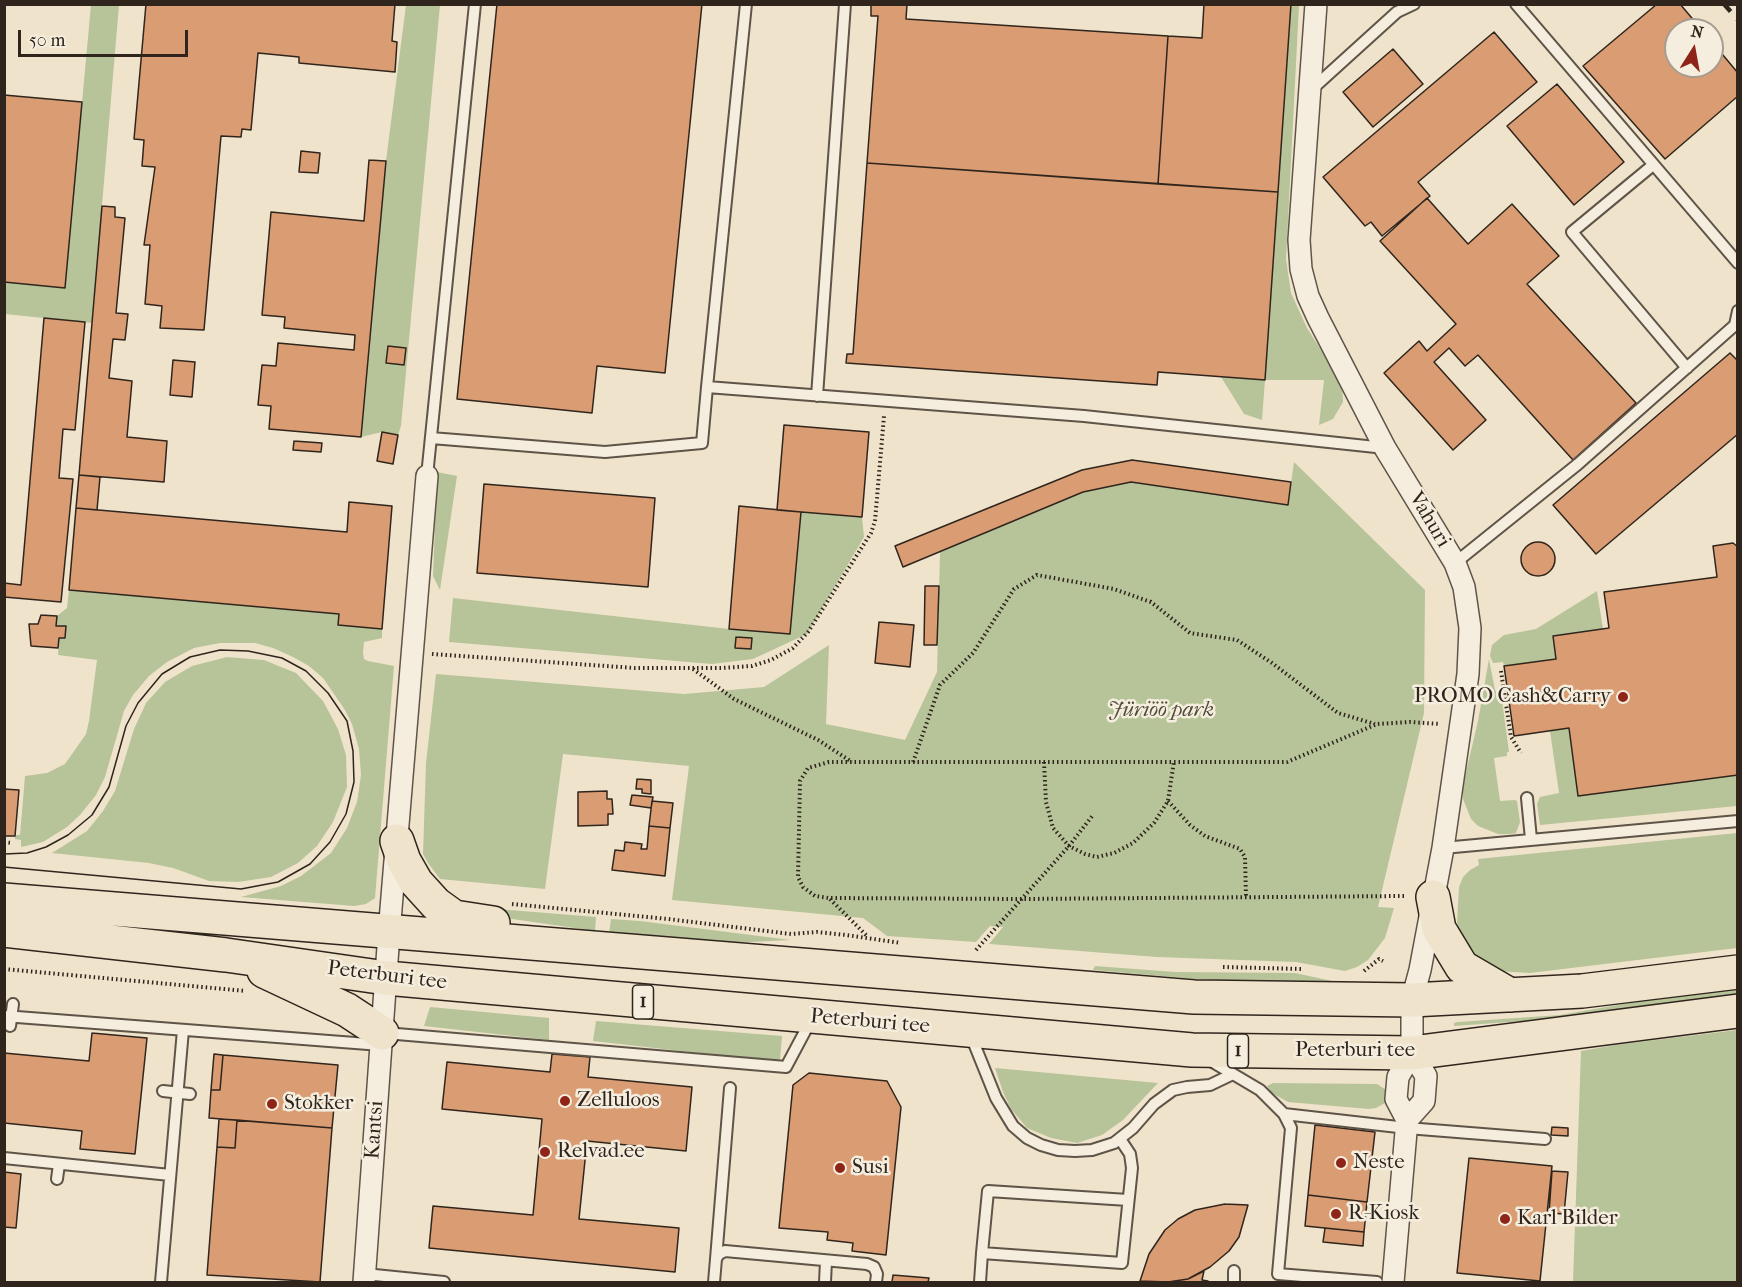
<!DOCTYPE html>
<html>
<head>
<meta charset="utf-8">
<style>
	body { margin:0 }
	#map { position:relative; width:1742px; height:1287px; overflow:hidden; background:#f0e3cb; font-family:"IM FELL French Canon",serif }
	canvas { display:block }
	.frame { position:absolute; inset:0; border:6px solid #2f251d; pointer-events:none }
	.north { position:absolute; left:1664px; top:18px; width:60px; height:60px; box-sizing:border-box; background:#f5eddd; border:2px solid #a69d90; border-radius:50%; rotate:11deg; font-size:16px; font-weight:700; line-height:24px; text-align:center; color:#2f251d }
	.north::after { content:''; display:block; margin:auto; width:21px; height:27px; background:#8f2418; clip-path:polygon(50% 0,100% 100%,50% 72%,0 100%) }
	.scale { position:absolute; left:18px; top:30px; width:170px; height:27px; box-sizing:border-box; border:3px solid #2f251d; border-top:0; padding-left:8px; font-size:18px; line-height:21px; white-space:nowrap; color:#2f251d; -webkit-text-stroke:4px #f5eddd; paint-order:stroke }
</style>
</head>
<body>
<div id="map">
<canvas width="1742" height="1287"></canvas>
<div class="frame"></div>
<div class="north">N</div>
<div class="scale">50 m</div>
</div>
<script>
const ctx = document.querySelector('canvas').getContext('2d');
ctx.lineJoin = 'round';
function paint(path, color) {
  ctx.fillStyle = color;
  ctx.fill(path, 'evenodd');
}
function toPath(rows) {
  const path = new Path2D();
  for (const r of rows) {
    if (r.length === 3) {
      path.moveTo(r[0] + r[2], r[1]);
      path.arc(r[0], r[1], r[2], 0, 2 * Math.PI);
      continue;
    }
    path.moveTo(r[0], r[1]);
    for (let i = 2; i < r.length; i += 2) path.lineTo(r[i], r[i + 1]);
  }
  return path;
}
function stroke(path, color, width, dash) {
  ctx.strokeStyle = color;
  ctx.lineWidth = width;
  ctx.lineCap = dash ? 'butt' : 'round';
  ctx.setLineDash(dash || []);
  ctx.stroke(path);
}
function drawText(font, color, halo, rows, align = 'center') {
  ctx.font = font + ' "IM FELL French Canon",serif';
  ctx.lineWidth = 5;
  ctx.setLineDash([]);
  ctx.textBaseline = 'middle';
  ctx.strokeStyle = halo;
  ctx.fillStyle = color;
  for (const [text, x, y, turn = 0] of rows) {
    ctx.save();
    ctx.translate(x, y);
    ctx.rotate((+turn || 0) * Math.PI / 180);
    ctx.textAlign = isNaN(turn) ? turn : align;
    if (halo) ctx.strokeText(text, 0, 0);
    ctx.fillText(text, 0, 0);
    ctx.restore();
  }
}
paint(toPath([
	[91,5,119,5,92,323,5,314,4,282,65,287],
	[406,5,440,5,401,426,398,435,382,432,361,437,386,161],
	[1291,5,1299,5,1286,259,1291,293,1307,328,1342,383,1343,402,1333,419,1319,425,1324,380,1265,380,1262,420,1244,414,1221,377,1265,379],
	[1294,462,1425,590,1424,713,1378,907,1394,908,1385,938,1368,960,1357,967,1345,971,1296,962,1157,957,989,944,1003,927,990,926,976,942,887,936,863,918,672,900,689,766,563,754,545,889,440,879,428,863,423,854,426,763,436,674,684,694,764,687,829,645,826,724,905,740,937,672,940,552,1083,492,1131,482,1288,504],
	[437,472,457,476,440,590,433,576],
	[801,512,862,517,864,537,807,634,753,659,712,664,449,642,453,598,729,629,790,634],
	[69,590,339,614,338,625,382,629,382,638,364,642,363,653,364,659,368,661,394,666,375,898,366,904,354,906,241,897,281,886,301,876,331,853,347,828,357,802,361,775,359,749,352,724,345,710,323,678,309,666,293,657,273,648,255,643,220,643,194,648,167,662,149,676,133,695,124,711,105,777,96,795,80,815,67,827,43,842,21,847,21,840,15,839,15,835,20,835,25,776,47,773,65,764,86,734,89,721,97,660,58,655,59,638,65,638,65,626,56,626,57,616,67,608],
	[1597,591,1603,629,1553,636,1556,659,1504,666,1503,662,1493,663,1490,656,1492,645,1504,635,1536,629],
	[227,657,264,660,296,673,323,701,338,729,346,755,347,787,333,822,317,846,298,863,271,877,238,882,209,881,173,868,149,863,52,853,87,831,103,811,115,791,134,729,146,703,165,682,192,666],
	[1489,659,1495,690,1502,700,1509,752,1507,752,1507,756,1494,758,1500,801,1515,800,1517,801,1520,822,1516,833,1510,834,1498,834,1478,826,1471,819,1463,799,1463,785,1478,721],
	[1569,728,1578,796,1737,775,1737,806,1540,825,1537,804,1540,797,1559,793,1550,731],
	[1737,833,1737,948,1530,973,1496,971,1476,959,1461,935,1457,923,1459,887,1463,877,1470,870,1479,865,1478,859],
	[485,908,596,917,595,931,471,913],
	[611,919,640,921,791,940,729,943,609,933],
	[1095,966,1175,972,1295,973,1337,982,1314,984,1196,979,1093,970],
	[1737,987,1737,996,1566,1018,1454,1026,1454,1023,1458,1022,1560,1015,1670,996],
	[430,1007,549,1018,549,1040,424,1026],
	[596,1021,782,1036,780,1060,725,1056,593,1041],
	[1737,1030,1737,1282,1573,1282,1581,1051,1615,1045],
	[995,1068,1158,1083,1123,1120,1102,1135,1077,1143,1051,1138,1027,1128,1011,1109,1003,1092],
	[1273,1083,1377,1084,1388,1091,1388,1096,1385,1103,1376,1108,1369,1109,1288,1102,1272,1093,1267,1086]
]), '#b7c499');
const building = toPath([
	[146,4,395,4,392,41,397,42,395,72,299,63,299,57,258,53,251,130,242,129,241,137,221,136,204,330,160,328,162,306,145,304,150,245,144,245,155,167,142,166,144,140,134,139,146,4],
	[497,4,702,4,665,373,597,366,592,413,457,399,497,4],
	[871,4,907,4,906,19,1168,36,1158,184,867,163,878,16,871,16,871,4],
	[1204,4,1291,4,1278,192,1158,184,1168,36,1202,38,1204,4],
	[1657,4,1680,4,1702,30,1676,30,1676,66,1712,66,1712,42,1738,73,1738,96,1665,159,1583,66,1657,4],
	[1494,32,1537,82,1418,182,1430,196,1382,236,1371,222,1365,226,1323,177,1494,32],
	[1393,49,1423,84,1373,127,1343,92,1393,49],
	[1557,84,1624,162,1574,205,1507,126,1557,84],
	[4,95,82,102,65,288,4,282,4,95],
	[301,151,320,153,318,173,299,172,301,151],
	[369,160,386,161,361,437,269,429,271,406,258,405,262,365,276,366,278,343,354,350,355,335,284,328,285,317,262,315,271,212,364,221,369,160],
	[867,163,1278,192,1265,380,1158,372,1157,385,846,363,847,354,853,354,867,163],
	[1427,198,1468,244,1512,204,1559,256,1527,284,1636,403,1573,460,1478,355,1465,366,1449,348,1434,362,1486,420,1453,450,1384,373,1419,341,1427,351,1456,324,1380,241,1427,198],
	[102,206,115,207,115,217,125,218,116,313,128,314,125,340,113,339,109,378,132,381,127,437,167,441,164,482,79,475,102,206],
	[44,318,85,322,75,430,63,429,59,478,73,479,61,602,4,597,4,583,21,585,44,318],
	[388,346,406,348,404,365,386,363,388,346],
	[1730,353,1738,361,1738,434,1596,554,1553,505,1730,353],
	[173,360,195,362,192,397,170,395,173,360],
	[784,425,869,432,862,517,777,510,784,425],
	[382,432,398,435,393,464,377,461,382,432],
	[294,441,322,443,321,452,293,450,294,441],
	[1132,460,1291,482,1288,505,1131,482,1083,492,903,567,895,546,1082,470,1132,460],
	[79,475,100,477,97,510,76,508,79,475],
	[484,484,655,498,648,587,477,573,484,484],
	[349,502,392,506,382,629,338,625,339,614,69,590,76,508,347,532,349,502],
	[739,506,801,512,790,634,729,629,739,506],
	[1538,559,17],
	[1733,543,1738,547,1738,775,1578,796,1569,728,1514,736,1504,666,1556,659,1553,636,1609,628,1604,592,1717,577,1713,546,1733,543],
	[925,586,939,586,937,645,924,645,925,586],
	[41,615,57,616,56,626,66,626,65,638,59,638,58,648,31,646,29,624,38,624,41,615],
	[879,622,914,625,910,667,875,663,879,622],
	[736,637,752,638,751,649,735,648,736,637],
	[637,779,651,780,651,794,642,793,642,789,636,789,637,779],
	[4,789,19,790,15,836,4,836,4,789],
	[607,791,607,799,612,799,613,814,608,814,608,825,578,826,578,792,607,791],
	[632,795,653,797,651,808,630,805,632,795],
	[652,801,673,803,670,828,649,826,652,801],
	[649,826,670,828,665,876,612,870,615,850,624,851,625,842,642,844,641,849,647,849,649,826],
	[92,1033,147,1038,135,1154,80,1149,82,1131,4,1123,4,1053,89,1061,92,1033],
	[214,1054,223,1055,220,1090,211,1090,214,1054],
	[552,1054,590,1057,588,1077,692,1087,686,1151,587,1141,579,1219,679,1228,675,1272,429,1248,433,1206,533,1215,542,1119,442,1109,447,1062,550,1072,552,1054],
	[223,1055,338,1065,332,1128,209,1118,211,1090,220,1090,223,1055],
	[809,1073,887,1081,901,1107,886,1255,852,1251,853,1243,827,1240,828,1232,779,1228,793,1085,809,1073],
	[219,1119,237,1120,235,1148,217,1147,219,1119],
	[237,1120,332,1128,320,1282,207,1275,217,1147,235,1148,237,1120],
	[1315,1125,1375,1132,1367,1202,1308,1195,1315,1125],
	[1552,1127,1568,1128,1568,1136,1551,1135,1552,1127],
	[1469,1158,1552,1166,1540,1281,1457,1273,1469,1158],
	[1552,1171,1568,1172,1564,1214,1549,1213,1552,1171],
	[4,1172,21,1174,16,1228,4,1227,4,1172],
	[1308,1195,1367,1202,1364,1232,1305,1226,1308,1195],
	[1225,1204,1248,1205,1239,1237,1229,1251,1210,1267,1188,1279,1168,1282,1140,1281,1149,1254,1165,1230,1178,1219,1195,1210,1225,1204],
	[1325,1228,1364,1232,1363,1246,1323,1242,1325,1228],
	[1204,1271,1202,1280,1208,1281,1208,1282,1168,1282,1188,1279,1204,1271],
	[893,1275,929,1278,928,1282,892,1282,893,1275]
]);
paint(building, '#d99c73');
stroke(building, '#2f251d', 1.5);
const service = toPath([
	[1516,4,1738,263],
	[1311,90,1397,12,1414,4],
	[1653,165,1572,232,1687,368],
	[707,387,746,4],
	[817,396,845,4],
	[431,438,605,452,702,443,707,387,1084,416,1385,448],
	[427,476,475,4],
	[1455,563,1578,464,1735,325,1738,311],
	[1527,798,1531,839],
	[1443,848,1738,821],
	[4,1016,381,1045],
	[10,1026,13,1004],
	[385,1033,786,1067,811,1020],
	[971,1036,996,1098,1013,1126,1027,1138,1041,1145,1058,1150,1075,1151,1092,1150,1114,1143,1133,1128,1154,1104,1173,1090,1187,1087,1210,1085,1233,1074],
	[1211,1061,1260,1090,1284,1114,1291,1128,1278,1274,1377,1282],
	[163,1091,190,1094],
	[1284,1114,1407,1128,1545,1139],
	[4,1158,170,1175],
	[57,1179,59,1164],
	[982,1253,988,1191,1128,1200],
	[716,1259,730,1088],
	[365,1274,444,1282],
	[161,1282,183,1030],
	[714,1282,716,1259,719,1254,725,1251,867,1264,874,1267,877,1274,876,1282],
	[825,1282,826,1261],
	[980,1282,982,1253,1122,1263,1132,1168,1130,1154,1120,1139],
	[1234,1282,1234,1271]
]);
const minor = toPath([
	[1316,4,1299,240,1301,269,1308,296,1318,318,1385,448,1455,563,1464,587,1470,628,1468,674,1443,848,1420,970,1412,1000,1412,1053,1398,1077,1396,1099,1407,1120,1393,1282],
	[1407,1120,1424,1101,1426,1076,1412,1053],
	[364,1282,389,933,427,476]
]);
const trunk = toPath([
	[397,841,404,861,416,882,436,904,454,917,493,923],
	[1433,897,1439,929,1462,967,1510,995],
	[4,900,1194,997,1412,1000,1582,991,1738,972],
	[4,930,226,955,386,978,1192,1050,1412,1053,1738,1011],
	[264,971,347,1010,382,1033]
]);
stroke(service, '#5f5448', 14);
stroke(minor, '#5f5448', 24);
stroke(trunk, '#2f251d', 36);
stroke(toPath([
	[432,654,635,668,722,668,752,666,771,660,793,648,808,632,871,533,875,521,884,416],
	[693,669,734,699,818,740,852,762],
	[1501,671,1511,737,1521,753],
	[913,762,940,685,973,653,1014,589,1037,575,1114,589,1151,602,1190,633,1237,640,1272,663,1338,713,1375,724],
	[1044,762,1046,802,1053,828,1069,846,1085,854,1097,857,1114,853,1133,843,1154,823,1168,801,1174,761],
	[1168,801,1190,825,1205,836,1240,849,1245,857,1246,897],
	[4,842,11,843],
	[1404,896,1023,899,829,898,815,896,803,887,798,877,800,781,808,768,829,762,1287,762,1377,724,1410,722,1440,724],
	[830,899,867,936],
	[512,904,668,919,791,934,817,932,846,935,901,943],
	[976,950,1069,846,1093,815],
	[1223,967,1302,969],
	[4,969,246,991],
	[1364,971,1379,959,1383,961]
]), '#2f251d', 4, [1.5, 3]);
stroke(service, '#f5eddd', 10);
stroke(minor, '#f5eddd', 21);
stroke(trunk, '#f0e3cb', 33);
stroke(toPath([
	[4,854,27,853,46,847,68,835,92,815,109,787,126,726,138,703,162,674,190,657,220,650,248,651,282,658,306,671,328,693,347,721,353,751,354,782,346,814,330,842,310,864,278,882,241,889,4,867]
]), '#2f251d', 1.5);
stroke(toPath([
	[1724,4,1738,20]
]), '#2f251d', 4.5, [10, 10]);
for (const [x, y, r, color] of [
	[1623,697,6,"#8f2418"],
	[565,1101,6,"#8f2418"],
	[272,1104,6,"#8f2418"],
	[545,1152,6,"#8f2418"],
	[1341,1163,6,"#8f2418"],
	[840,1168,6,"#8f2418"],
	[1336,1214,6,"#8f2418"],
	[1505,1219,6,"#8f2418"]
]) {
  const dot = new Path2D();
  dot.arc(x, y, r, 0, 2 * Math.PI);
  ctx.fillStyle = color;
  ctx.fill(dot);
  stroke(dot, '#f5eddd', 2);
}
for (const [x, y, w] of [
	[643,1002,21],
	[1238,1051,21]
]) {
  const box = new Path2D();
  box.roundRect(x - w / 2, y - 17, w, 34, 4.5);
  ctx.fillStyle = '#f5eddd';
  ctx.fill(box);
  stroke(box, '#2f251d', 1.5);
}
drawText('bold 20px', '#2f251d', null, [
	["1",643,1002],
	["1",1238,1051]
]);
drawText('21px', '#2f251d', '#f5eddd', [
	["Vahuri",1429,520,59],
	["Peterburi tee",387,976,7],
	["Peterburi tee",870,1022,5],
	["Peterburi tee",1355,1051],
	["Kantsi",375,1130,-86]
]);
drawText('21px', '#2f251d', '#f5eddd', [
	["PROMO Cash&Carry",1611,697,"right"],
	["Zelluloos",577,1101],
	["Stokker",284,1104],
	["Relvad.ee",557,1152],
	["Neste",1353,1163],
	["Susi",852,1168],
	["R-Kiosk",1348,1214],
	["Karl Bilder",1517,1219]
], 'left');
drawText('italic 21px', '#514d3c', '#f5eddd', [
	["Jüriöö park",1161,711]
]);
</script>
</body>
</html>
